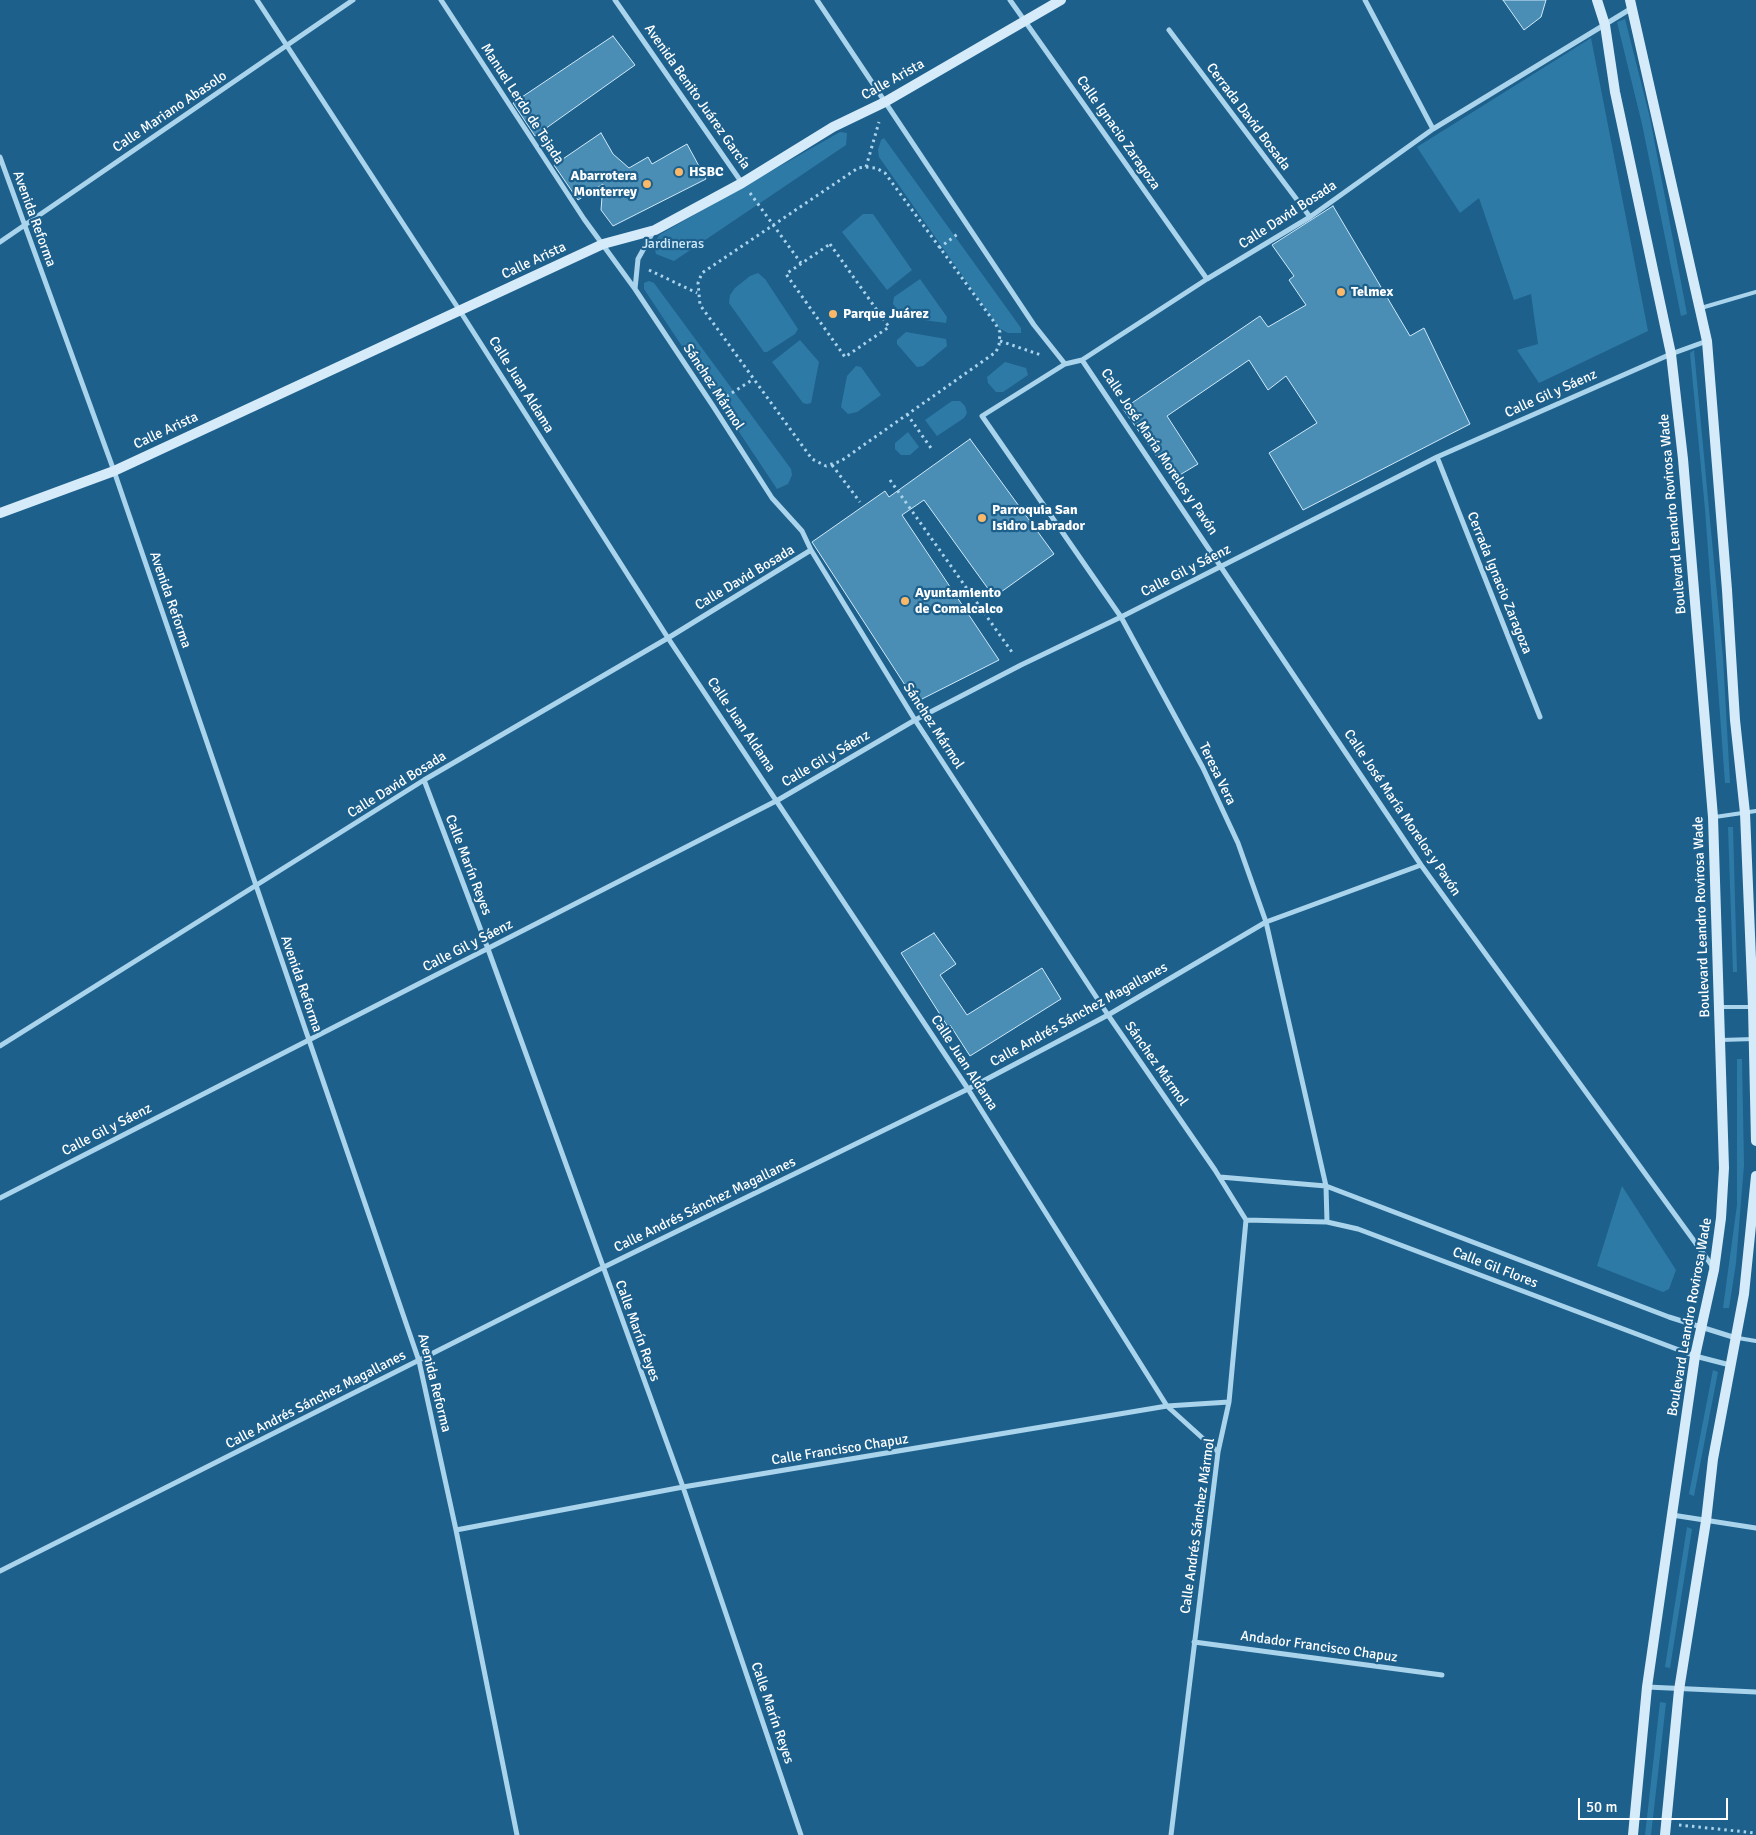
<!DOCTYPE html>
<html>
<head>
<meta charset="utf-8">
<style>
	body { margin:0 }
	#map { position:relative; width:1756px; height:1835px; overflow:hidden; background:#1e608c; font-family:Signika,sans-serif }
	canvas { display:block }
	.scale { position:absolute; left:1578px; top:1798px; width:150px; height:22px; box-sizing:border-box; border:2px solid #fff; border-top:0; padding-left:6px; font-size:15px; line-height:18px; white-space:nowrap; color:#fff; -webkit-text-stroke:4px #1e608c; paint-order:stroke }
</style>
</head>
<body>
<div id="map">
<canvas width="1756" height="1835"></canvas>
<div class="scale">50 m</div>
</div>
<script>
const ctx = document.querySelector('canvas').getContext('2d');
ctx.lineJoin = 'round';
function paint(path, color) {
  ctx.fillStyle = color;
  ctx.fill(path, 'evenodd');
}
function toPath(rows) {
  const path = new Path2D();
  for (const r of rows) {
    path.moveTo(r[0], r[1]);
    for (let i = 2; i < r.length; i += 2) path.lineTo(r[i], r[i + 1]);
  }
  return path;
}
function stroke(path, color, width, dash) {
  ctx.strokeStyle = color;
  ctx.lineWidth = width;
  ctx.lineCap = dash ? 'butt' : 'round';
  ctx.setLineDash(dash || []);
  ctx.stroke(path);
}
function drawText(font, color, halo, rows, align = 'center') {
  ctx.font = font + ' Signika,sans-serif';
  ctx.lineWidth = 4.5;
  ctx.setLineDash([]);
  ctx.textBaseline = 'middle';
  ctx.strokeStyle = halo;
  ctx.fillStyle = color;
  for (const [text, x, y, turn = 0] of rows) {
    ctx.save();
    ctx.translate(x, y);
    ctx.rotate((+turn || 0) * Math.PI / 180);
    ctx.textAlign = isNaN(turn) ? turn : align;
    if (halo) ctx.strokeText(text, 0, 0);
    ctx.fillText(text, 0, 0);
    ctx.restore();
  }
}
paint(toPath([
	[1625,19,1650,118,1687,314,1681,316,1642,124,1617,22],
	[1591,38,1648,331,1539,383,1517,350,1538,344,1531,294,1514,300,1479,198,1460,213,1417,147],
	[840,132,847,133,846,145,674,261,656,254,654,245,659,235],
	[884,138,1021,328,1021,333,1008,333,999,328,879,157,878,150,881,140],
	[863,214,873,214,912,270,887,290,842,232],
	[758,273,765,279,798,329,795,334,767,352,764,352,729,303,730,295,735,288,750,276],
	[920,279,947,317,946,323,908,318,903,316,893,304,894,297],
	[649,281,654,283,791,469,792,475,788,484,777,489,644,289,644,283],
	[906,332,946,339,947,346,923,366,917,367,897,344,897,340],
	[800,340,819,362,812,398,811,403,807,404,803,403,772,362],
	[1694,350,1723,658,1730,783,1725,783,1705,509,1690,353],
	[1005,362,1026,368,1028,375,1003,392,996,392,988,383,987,377],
	[856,366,861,367,881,395,857,412,848,414,841,407,847,376],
	[952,401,960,401,965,406,967,413,964,418,937,436,925,420],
	[908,432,919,447,910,455,901,455,895,449,895,443],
	[1728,827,1733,827,1737,972,1733,972],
	[1737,1059,1742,1059,1744,1165,1736,1263,1729,1308,1723,1308,1737,1205],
	[1622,1186,1676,1270,1669,1289,1663,1292,1597,1266],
	[1713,1370,1718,1372,1694,1496,1689,1494],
	[1687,1527,1692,1529,1670,1668,1665,1667],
	[1660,1702,1666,1703,1651,1835,1645,1835]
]), '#2e7aa7');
const building = toPath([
	[1503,0,1546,0,1541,17,1524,30,1503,0],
	[613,36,635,65,535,136,513,103,613,36],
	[601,133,613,154,629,168,648,157,652,164,687,144,706,179,613,226,601,210,603,184,578,200,554,165,601,133],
	[1333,206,1410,336,1424,328,1470,424,1303,510,1269,453,1317,423,1286,376,1268,390,1249,360,1167,416,1198,464,1173,479,1123,409,1260,316,1268,327,1306,305,1289,280,1294,276,1272,245,1333,206],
	[970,439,1054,554,994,597,924,500,902,515,999,660,916,702,812,542,885,491,889,497,970,439],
	[934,933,956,964,940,975,967,1015,1042,968,1061,999,970,1056,950,1025,948,1027,901,953,934,933]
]);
paint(building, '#4a8db5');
stroke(building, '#cfe9f9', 1);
stroke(toPath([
	[866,167,876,168,885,173,995,323,1000,332,999,345,996,352,841,461,826,466,812,459,700,305,698,283,702,273,858,168,866,167],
	[866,167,879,122],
	[750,193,801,263],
	[830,244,889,327,845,357,786,274,830,244],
	[939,248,959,233],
	[649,270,697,293],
	[1000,341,1041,355],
	[721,400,752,380],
	[907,414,933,451],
	[832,465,860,502],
	[890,480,1014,655],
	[1679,1825,1756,1833]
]), '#aad3ec', 3, [2.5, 4]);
stroke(toPath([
	[1701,308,1756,292],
	[1715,817,1756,811],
	[1721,1007,1751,1007],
	[1721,1040,1754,1039],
	[1738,1338,1756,1341]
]), '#aad3ec', 4);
stroke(toPath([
	[257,0,460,311,668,638,968,1089,1167,1406,1218,1452],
	[441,0,584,219,635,289,713,406,772,498,802,531,811,550,915,720,1108,1015,1215,1170,1246,1220],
	[615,0,742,183],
	[817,0,1034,325,1065,364],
	[1010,0,1207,279],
	[1365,0,1433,129],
	[1169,30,1310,217],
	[0,157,114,471,419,1361,456,1530,517,1835],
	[0,242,353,0],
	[635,289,638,259,653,232],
	[1082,360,1421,865,1713,1267],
	[1437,457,1540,717],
	[424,780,488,949,683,1487,801,1835],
	[0,1046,424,780,668,638,811,550],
	[1220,1177,1326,1186,1669,1317,1736,1338],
	[0,1198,778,800,915,720,1021,665,1121,617,1437,457,1671,354,1707,341],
	[1246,1220,1327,1222,1358,1229,1695,1356,1730,1365],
	[1327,1222,1326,1186,1266,922,1238,843,1203,768,1121,617,982,416,1065,364,1082,360,1207,279,1310,217,1433,129,1632,8],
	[1672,1515,1756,1528],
	[456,1530,683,1487,1167,1406,1229,1402],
	[0,1571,602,1268,968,1089,1108,1015,1266,922,1421,865],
	[1194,1642,1442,1675],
	[1647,1687,1756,1692],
	[1171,1835,1218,1452,1229,1402,1246,1220]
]), '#aad3ec', 5);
stroke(toPath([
	[1597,0,1605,25,1615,92,1671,354,1683,459,1713,817,1724,1168,1721,1218,1714,1270,1695,1356,1647,1687,1633,1835],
	[1630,0,1707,341,1727,590,1735,720,1745,813,1753,1007,1756,1141],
	[0,513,114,471,603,244,655,230,742,183,833,127,885,102,1061,0],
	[1665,1835,1679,1690,1706,1521,1713,1459,1744,1294,1756,1176]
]), '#d6ebf9', 10);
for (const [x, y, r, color] of [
	[679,172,5,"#fbb869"],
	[647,184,5,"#fbb869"],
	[1341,292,5,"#fbb869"],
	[833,314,5,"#fbb869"],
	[982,518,5,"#fbb869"],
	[905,601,5,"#fbb869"]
]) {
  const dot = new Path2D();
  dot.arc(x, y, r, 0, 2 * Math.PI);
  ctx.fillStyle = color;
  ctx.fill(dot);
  stroke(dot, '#1e608c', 2);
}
drawText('14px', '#fff', '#1e608c', [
	["Calle Arista",893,80,-29],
	["Avenida Benito Juárez García",697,97,55],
	["Manuel Lerdo de Tejada",522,104,57],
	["Calle Mariano Abasolo",170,112,-34],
	["Cerrada David Bosada",1248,117,53],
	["Calle Ignacio Zaragoza",1118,133,55],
	["Calle David Bosada",1288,215,-33],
	["Avenida Reforma",34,219,70],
	["Calle Arista",534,261,-25],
	["Calle Juan Aldama",521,385,58],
	["Sánchez Mármol",713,387,57],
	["Calle Gil y Sáenz",1551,394,-24],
	["Calle Arista",166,431,-25],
	["Calle José María Morelos y Pavón",1159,452,56],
	["Boulevard Leandro Rovirosa Wade",1673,514,-95],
	["Calle Gil y Sáenz",1186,571,-27],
	["Calle David Bosada",745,578,-31],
	["Cerrada Ignacio Zaragoza",1499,583,68],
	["Avenida Reforma",170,600,71],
	["Calle Juan Aldama",741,725,56],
	["Sánchez Mármol",933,726,57],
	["Calle Gil y Sáenz",826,759,-30],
	["Teresa Vera",1217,774,64],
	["Calle David Bosada",397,785,-32],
	["Calle José María Morelos y Pavón",1402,813,56],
	["Calle Marín Reyes",468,865,69],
	["Boulevard Leandro Rovirosa Wade",1702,917,-92],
	["Calle Gil y Sáenz",468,946,-27],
	["Avenida Reforma",301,984,71],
	["Calle Andrés Sánchez Magallanes",1079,1015,-29],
	["Calle Juan Aldama",964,1063,57],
	["Sánchez Mármol",1156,1064,55],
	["Calle Gil y Sáenz",107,1130,-27],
	["Calle Andrés Sánchez Magallanes",705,1205,-26],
	["Calle Gil Flores",1495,1268,21],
	["Boulevard Leandro Rovirosa Wade",1690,1317,-80],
	["Calle Marín Reyes",637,1331,70],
	["Avenida Reforma",434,1383,76],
	["Calle Andrés Sánchez Magallanes",316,1400,-27],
	["Calle Francisco Chapuz",840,1450,-9],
	["Calle Andrés Sánchez Mármol",1198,1526,-82],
	["Andador Francisco Chapuz",1319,1647,8],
	["Calle Marín Reyes",772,1713,71]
]);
drawText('bold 14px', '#fff', '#1e608c', [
	["HSBC",689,172],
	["Abarrotera",637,176,"right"],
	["Monterrey",637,192,"right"],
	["Telmex",1351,292],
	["Parque Juárez",843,314],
	["Parroquia San",992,510],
	["Isidro Labrador",992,526],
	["Ayuntamiento",915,593],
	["de Comalcalco",915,609]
], 'left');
drawText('14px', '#cfe9f9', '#1e608c', [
	["Jardineras",673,244]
]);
</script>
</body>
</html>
